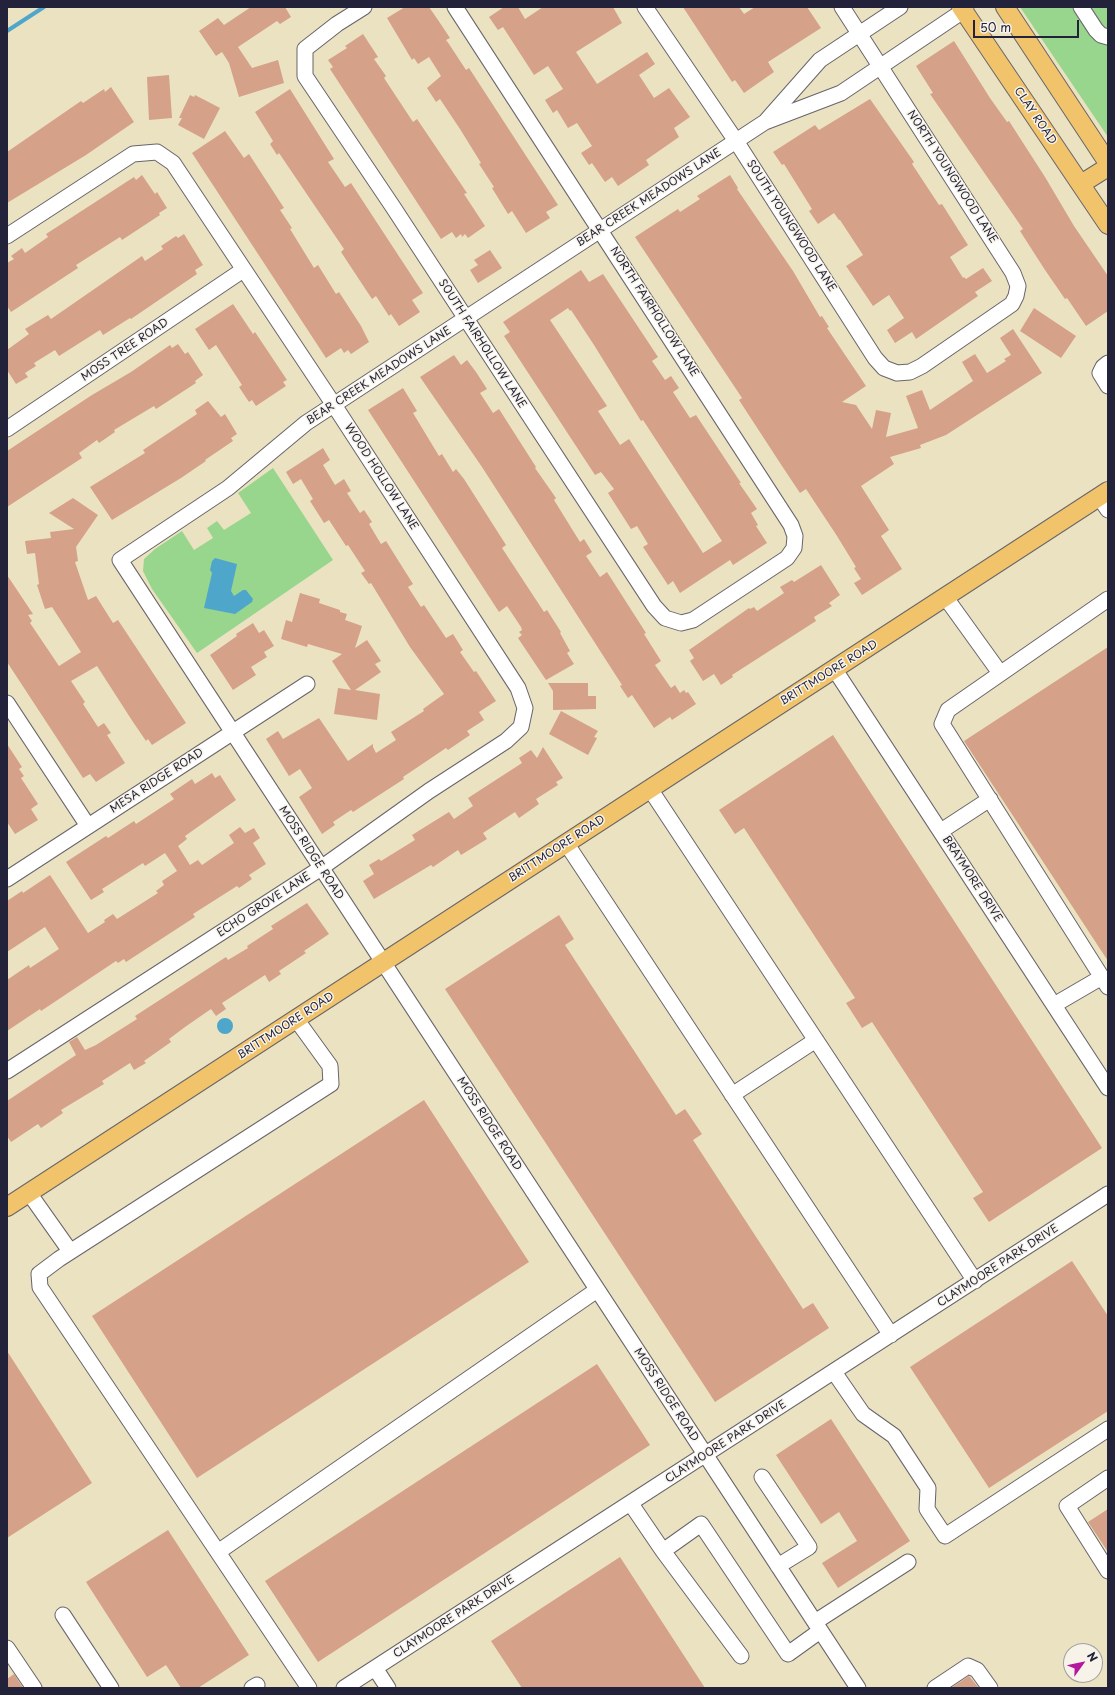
<!DOCTYPE html>
<html>
<head>
<meta charset="utf-8">
<style>
	body { margin:0 }
	#map { position:relative; width:1115px; height:1695px; overflow:hidden; background:#ebe2c2; font-family:"Playpen Sans",sans-serif }
	canvas { display:block }
	.frame { position:absolute; inset:0; border:8px solid #22223b; pointer-events:none }
	.north { position:absolute; left:1063px; top:1643px; width:40px; height:40px; box-sizing:border-box; background:#f7f3e8; border:1px solid #a29fa3; border-radius:50%; rotate:57deg; font-size:11px; font-weight:700; line-height:16px; text-align:center; color:#22223b }
	.north::after { content:''; display:block; margin:auto; width:14px; height:18px; background:#b5179e; clip-path:polygon(50% 0,100% 100%,50% 72%,0 100%) }
	.scale { position:absolute; left:973px; top:20px; width:106px; height:18px; box-sizing:border-box; border:2px solid #22223b; border-top:0; padding-left:5px; font-size:12px; line-height:14px; white-space:nowrap; color:#22223b; -webkit-text-stroke:3px #f7f3e8; paint-order:stroke }
</style>
</head>
<body>
<div id="map">
<canvas width="1115" height="1695"></canvas>
<div class="frame"></div>
<div class="north">N</div>
<div class="scale">50 m</div>
</div>
<script>
const ctx = document.querySelector('canvas').getContext('2d');
ctx.lineJoin = 'round';
function paint(path, color) {
  ctx.fillStyle = color;
  ctx.fill(path, 'evenodd');
}
function toPath(rows) {
  const path = new Path2D();
  for (const r of rows) {
    if (r.length === 3) {
      path.moveTo(r[0] + r[2], r[1]);
      path.arc(r[0], r[1], r[2], 0, 2 * Math.PI);
      continue;
    }
    path.moveTo(r[0], r[1]);
    for (let i = 2; i < r.length; i += 2) path.lineTo(r[i], r[i + 1]);
  }
  return path;
}
function stroke(path, color, width, dash) {
  ctx.strokeStyle = color;
  ctx.lineWidth = width;
  ctx.lineCap = dash ? 'butt' : 'round';
  ctx.setLineDash(dash || []);
  ctx.stroke(path);
}
function drawText(font, color, halo, rows, align = 'center') {
  ctx.font = font + ' "Playpen Sans",sans-serif';
  ctx.lineWidth = 3;
  ctx.setLineDash([]);
  ctx.textBaseline = 'middle';
  ctx.strokeStyle = halo;
  ctx.fillStyle = color;
  for (const [text, x, y, turn = 0] of rows) {
    ctx.save();
    ctx.translate(x, y);
    ctx.rotate((+turn || 0) * Math.PI / 180);
    ctx.textAlign = isNaN(turn) ? turn : align;
    if (halo) ctx.strokeText(text, 0, 0);
    ctx.fillText(text, 0, 0);
    ctx.restore();
  }
}
paint(toPath([
	[1020,7,1108,7,1108,137],
	[273,468,333,560,197,653,152,589,143,571,144,559,155,549,182,531,194,550,213,538,207,528,217,521,224,530,251,513,238,493]
]), '#97d68c');
paint(toPath([
	[215,558,237,564,231,591,234,596,243,590,246,590,253,599,252,602,235,614,204,608,212,573,210,570,212,561],
	[225,1026,8]
]), '#4fa6cb');
stroke(toPath([
	[7,31,44,7]
]), '#4fa6cb', 4);
paint(toPath([
	[251,7,285,7,291,17,280,24,277,21,238,47,252,68,278,60,284,83,239,97,229,63,222,52,216,56,199,31,218,18,224,25],
	[405,7,429,7,438,20,450,38,446,40,449,44,466,70,469,68,558,205,546,212,550,218,526,233,512,211,508,214,492,188,494,187,479,164,481,163,460,129,440,99,436,102,427,88,441,76,429,57,418,64,414,58,412,60,387,18],
	[504,7,518,7,525,19,543,7,613,7,622,23,576,52,597,84,647,52,655,64,639,75,654,98,669,88,690,117,674,128,679,137,646,160,649,165,618,186,612,177,605,182,592,163,589,165,581,153,592,146,577,123,568,128,557,110,553,113,545,100,563,89,548,66,534,75,503,27,498,30,489,17],
	[683,7,739,7,744,14,755,7,807,7,821,28,768,62,774,72,744,93,735,80,732,82],
	[363,34,378,57,374,59,386,76,384,78,413,122,417,119,467,193,464,194,485,226,468,238,465,234,462,237,461,234,456,238,452,232,441,239,330,69,333,67,328,60,347,48,345,46],
	[954,41,990,98,1007,122,1009,121,1045,177,1074,226,1108,276,1108,311,1086,326,1067,298,1065,299,1045,270,1020,231,1023,229,930,94,933,93,916,66],
	[169,75,172,118,149,120,147,77],
	[111,87,134,122,86,155,7,203,7,152,81,101,83,103,104,89,105,92],
	[290,89,334,159,328,162,345,187,351,183,423,293,412,300,420,312,399,326,391,314,389,316,376,296,372,299,341,252,344,249,279,153,277,155,270,144,273,141,255,112],
	[190,95,194,97,195,95,220,108,204,139,178,125,182,118,179,118],
	[870,99,914,162,912,164,939,205,942,204,968,245,950,257,963,278,964,277,966,279,983,268,992,281,975,292,978,296,916,339,912,332,895,343,887,330,904,318,889,295,873,306,846,266,863,255,840,220,839,220,834,213,818,224,809,211,812,209,784,164,782,165,773,152,815,125,819,130],
	[225,131,244,158,249,154,284,208,280,210,292,228,290,229,314,268,318,265,336,294,339,292,361,326,369,342,351,354,348,350,344,353,341,348,326,358,192,153],
	[142,175,155,194,157,192,167,208,159,213,160,215,122,240,120,237,76,265,78,268,11,312,7,306,7,263,14,259,11,256,22,248,25,253,48,237,46,234,134,177,136,180],
	[730,175,738,188,737,189,793,271,820,317,822,316,829,327,827,328,866,386,842,402,856,405,872,429,876,410,891,413,886,437,918,428,906,396,922,390,930,410,973,381,962,362,975,354,987,373,1006,361,1004,359,1011,355,1000,338,1013,329,1042,373,946,435,920,445,921,448,890,457,894,464,861,486,889,530,881,536,902,569,862,595,854,583,861,579,854,568,856,567,837,536,806,489,800,493,782,466,739,400,742,398,635,237,678,209,680,212,700,199,697,196],
	[184,234,203,265,195,270,197,274,131,319,130,318,103,335,100,330,59,356,55,350,34,363,36,366,25,373,28,377,16,384,7,370,7,350,29,334,25,329,48,315,51,319,142,256,145,261,163,249,161,246,176,236,178,238],
	[490,250,502,268,478,283,470,270,478,265,474,260],
	[581,270,589,282,603,274,658,357,652,361,665,380,671,376,679,388,673,392,690,418,696,415,741,483,739,483,757,509,751,513,758,525,756,526,767,543,733,565,730,560,680,593,673,581,668,585,643,547,648,544,637,526,631,529,608,493,614,489,601,472,595,475,504,336,510,332,503,322],
	[568,308,570,311,571,310,594,345,641,421,643,420,722,541,703,553,629,439,620,445,598,411,607,406,550,320],
	[233,304,253,334,255,332,287,380,283,382,286,386,256,406,252,400,249,402,239,387,242,385,216,345,209,350,195,329],
	[1034,308,1076,336,1061,358,1020,331],
	[178,344,185,354,188,352,203,375,195,381,196,383,156,409,154,406,114,430,115,432,99,443,97,440,79,453,82,458,7,507,7,451,92,395,131,372,170,345,172,348],
	[454,355,461,365,467,360,476,372,487,389,480,393,493,413,499,409,536,467,535,468,556,498,554,500,580,542,584,539,592,552,586,556,600,577,607,572,646,633,644,634,661,661,655,665,671,688,675,685,680,693,684,690,686,693,688,692,696,704,672,720,670,717,654,728,632,695,628,698,620,686,622,685,482,467,420,377],
	[403,388,417,411,413,413,439,456,442,454,453,472,456,469,464,479,506,545,502,548,544,612,547,610,561,632,560,633,570,651,567,653,574,664,546,680,518,638,522,635,519,632,522,630,521,627,507,606,499,612,368,410],
	[208,401,221,417,225,414,237,434,231,438,233,441,205,460,206,461,181,478,112,520,90,487,145,453,143,450,197,414,195,410],
	[323,448,330,460,323,465,335,485,344,479,351,491,347,493,360,513,364,510,372,522,369,524,381,544,386,541,413,584,408,587,421,607,424,605,446,638,453,634,463,650,460,652,474,672,476,671,496,701,479,712,484,720,467,731,470,735,448,750,446,748,403,777,404,779,353,812,351,810,333,822,335,825,322,834,299,797,312,788,300,769,289,776,266,739,278,731,283,739,319,718,348,761,373,744,373,747,376,753,396,740,391,732,424,711,423,709,444,694,410,647,371,583,369,584,361,573,365,571,348,545,346,546,329,520,324,523,310,501,313,499,301,479,293,484,286,472],
	[73,498,98,515,76,547,78,561,75,562,88,600,96,596,113,623,118,620,186,723,152,745,148,739,146,741,133,722,97,666,71,681,85,702,83,704,98,727,104,723,111,733,107,735,125,763,96,782,90,774,83,778,7,662,7,575,33,614,28,615,32,621,30,623,59,666,81,652,52,607,45,609,37,585,39,584,35,553,27,554,25,541,51,538,50,532,74,529,49,513],
	[821,565,840,595,829,603,832,606,814,617,816,621,732,675,733,677,721,685,714,674,703,681,690,661,694,658,689,650,749,608,750,609,754,607,757,611,784,593,780,587,792,580,794,582],
	[300,593,320,599,319,603,340,610,340,612,347,614,345,620,362,626,355,648,367,640,381,661,375,664,381,672,355,690,380,694,377,720,334,714,338,688,351,690,332,661,342,654,308,644,307,647,281,639,286,620,292,622],
	[253,623,259,633,264,630,274,646,264,652,267,657,251,667,256,675,233,690,210,655,237,636,236,634],
	[1108,647,1108,961,964,741],
	[548,683,588,683,588,696,596,696,596,709,553,710,553,691],
	[561,711,598,731,594,737,597,738,588,755,549,734],
	[833,735,1102,1148,989,1222,973,1198,983,1192,872,1022,862,1028,846,1003,855,998,744,828,735,834,719,810],
	[7,744,22,767,19,769,24,776,21,778,38,804,31,809,38,820,15,834,7,822],
	[543,747,563,778,556,782,558,785,536,799,539,804,519,818,515,812,483,833,487,839,461,855,458,850,433,867,431,865,374,899,363,881,374,874,369,865,379,859,381,861,415,840,412,835,449,812,454,819,473,806,468,798,522,763,519,758,531,750,537,758],
	[212,773,215,778,220,775,236,800,185,836,187,839,178,846,190,865,198,860,202,865,234,843,229,835,240,827,245,833,254,828,260,838,253,843,266,864,249,875,252,879,239,888,237,886,193,914,195,917,126,962,124,959,118,963,116,961,41,1011,40,1009,7,1031,7,980,29,965,30,968,59,949,45,927,7,952,7,901,22,891,23,893,50,875,88,933,105,922,104,920,113,914,117,919,158,893,156,891,164,885,162,881,177,871,165,853,145,866,143,863,102,889,104,892,91,900,66,862,106,836,108,838,134,821,136,824,174,799,170,794,192,779,195,784],
	[307,903,329,934,304,951,306,953,279,971,281,974,269,982,265,975,222,1003,226,1009,216,1016,211,1009,185,1027,169,1039,171,1042,144,1061,146,1063,134,1070,130,1063,102,1081,104,1084,61,1110,63,1113,41,1128,38,1124,11,1142,7,1136,7,1101,76,1055,69,1042,77,1037,85,1050,96,1045,137,1019,135,1016,226,957,228,960,248,948,247,946,273,929,271,926],
	[559,915,574,939,565,945,676,1115,685,1109,702,1134,693,1140,803,1309,813,1303,829,1328,715,1402,445,989],
	[424,1100,529,1262,197,1478,92,1316],
	[1072,1261,1108,1316,1108,1411,989,1488,910,1367],
	[7,1351,92,1483,7,1538],
	[597,1364,650,1445,318,1662,265,1581],
	[831,1419,910,1541,838,1588,822,1563,857,1541,839,1512,821,1524,776,1455],
	[1108,1509,1108,1552,1088,1522],
	[168,1530,249,1655,198,1688,181,1688,166,1665,147,1677,86,1582],
	[620,1557,705,1688,522,1688,491,1641],
	[14,1674,23,1688,7,1688,7,1679],
	[969,1676,979,1688,951,1688]
]), '#d5a189');
const minor = toPath([
	[364,7,337,24,305,49,305,76,393,207,654,606,665,618,681,623,693,620,787,558,794,548,795,536,791,525,455,7],
	[645,7,736,141,875,358,884,368,897,373,910,372,922,366,1012,304,1016,296,1018,286,1013,273,842,7],
	[1081,7,1096,30,1101,35,1108,37],
	[767,120,820,60,900,7],
	[7,236,133,154,157,152,173,163,334,405,518,688,525,708,521,727,506,741,429,791,321,868,7,1071],
	[1108,363,1103,367,1100,373,1108,386],
	[7,429,243,270],
	[1099,497,1108,510],
	[946,598,1000,673],
	[1108,599,948,710,942,724,1108,987],
	[835,670,1108,1088],
	[7,703,88,826],
	[650,789,975,1281],
	[941,831,990,799],
	[566,843,891,1335],
	[7,879,307,684],
	[1054,1005,1102,977],
	[296,1019,330,1066,331,1084,59,1259,39,1274,40,1287,309,1688],
	[732,1095,816,1040],
	[29,1193,70,1251],
	[834,1372,863,1414,894,1436,928,1488,927,1509,945,1536,1108,1429],
	[762,1477,809,1547,778,1566],
	[1108,1478,1067,1506,1108,1571],
	[631,1504,663,1551,701,1524,788,1654,820,1631],
	[663,1551,741,1656],
	[218,1552,597,1290],
	[63,1615,111,1688],
	[815,1622,908,1562],
	[7,1648,34,1688],
	[375,1668,388,1688],
	[252,1688,257,1685],
	[344,1688,1108,1194],
	[858,1688,120,560,228,488,306,423,765,122,841,93,963,11,966,7],
	[935,1688,968,1666,977,1670,990,1688]
]);
const major = toPath([
	[961,7,1108,225],
	[1005,7,1108,163],
	[1081,184,1108,167],
	[7,1207,1108,491]
]);
stroke(minor, '#68656a', 17);
stroke(major, '#68656a', 20);
stroke(minor, '#fff', 15);
stroke(major, '#f1c36a', 18);
drawText('11px', '#22223b', '#f7f3e8', [
	["CLAY ROAD",1035,116,56],
	["NORTH YOUNGWOOD LANE",952,177,57],
	["BEAR CREEK MEADOWS LANE",649,198,-33],
	["SOUTH YOUNGWOOD LANE",791,226,57],
	["NORTH FAIRHOLLOW LANE",654,312,57],
	["SOUTH FAIRHOLLOW LANE",482,344,57],
	["MOSS TREE ROAD",125,350,-34],
	["BEAR CREEK MEADOWS LANE",379,376,-33],
	["WOOD HOLLOW LANE",381,477,57],
	["BRITTMOORE ROAD",829,673,-32],
	["MESA RIDGE ROAD",157,781,-33],
	["BRITTMOORE ROAD",557,849,-33],
	["MOSS RIDGE ROAD",311,853,57],
	["BRAYMORE DRIVE",972,879,57],
	["ECHO GROVE LANE",264,905,-33],
	["BRITTMOORE ROAD",286,1026,-33],
	["MOSS RIDGE ROAD",489,1124,57],
	["CLAYMOORE PARK DRIVE",998,1266,-33],
	["MOSS RIDGE ROAD",666,1395,57],
	["CLAYMOORE PARK DRIVE",726,1442,-33],
	["CLAYMOORE PARK DRIVE",454,1617,-33]
]);
</script>
</body>
</html>
